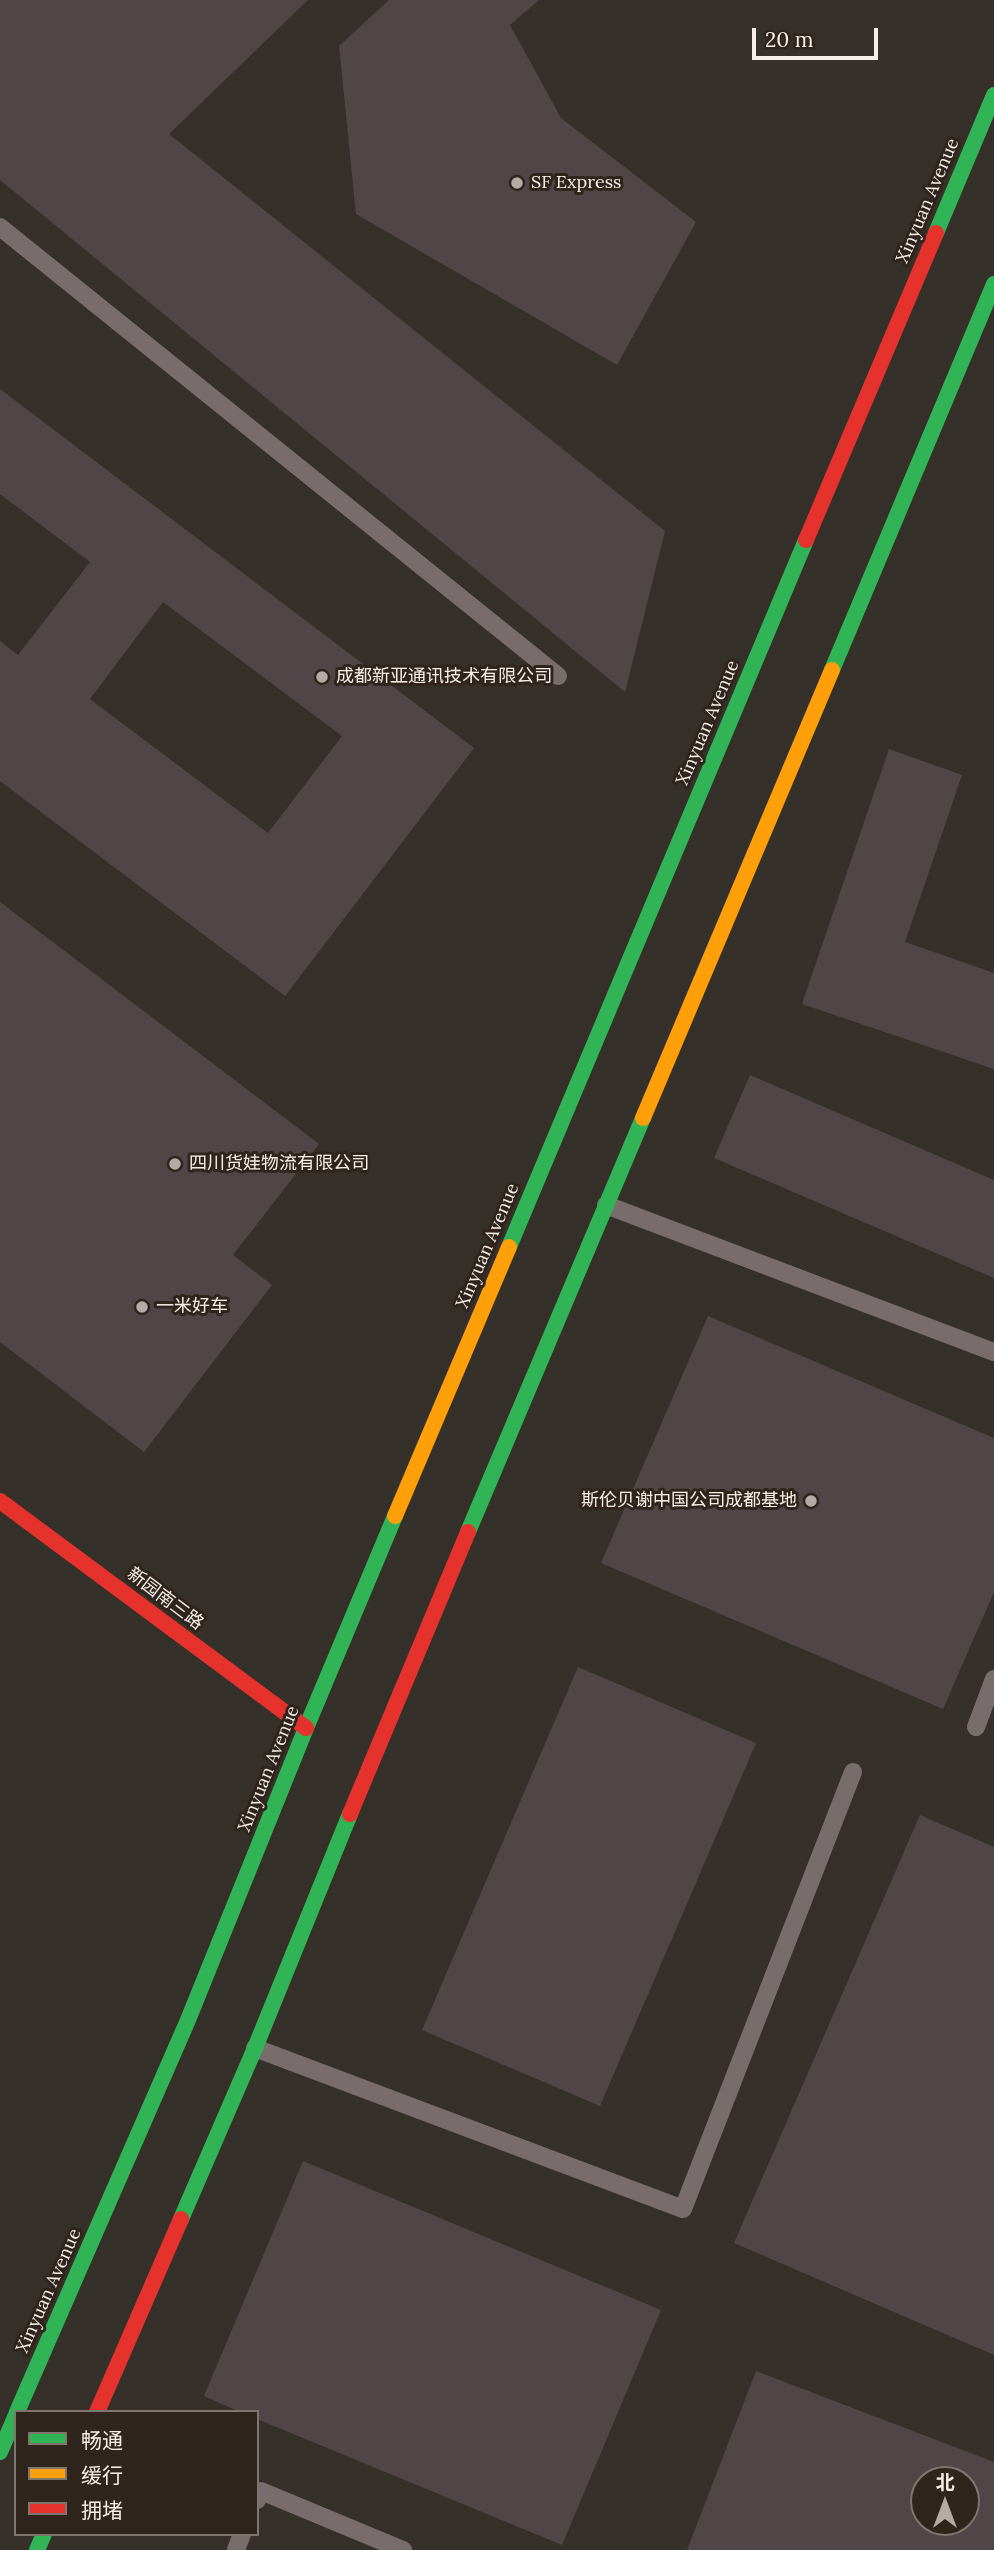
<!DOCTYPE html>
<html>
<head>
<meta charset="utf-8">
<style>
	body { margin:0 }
	#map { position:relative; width:994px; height:2550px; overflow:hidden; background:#36302b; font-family:Lora,"Noto Sans SC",serif }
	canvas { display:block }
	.legend { position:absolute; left:14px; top:2410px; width:245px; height:126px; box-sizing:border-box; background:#30251d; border:2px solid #7f766f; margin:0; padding:9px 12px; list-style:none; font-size:21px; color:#f6efe9 }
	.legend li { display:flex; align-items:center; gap:14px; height:35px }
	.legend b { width:35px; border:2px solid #7f766f }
	.north { position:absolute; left:910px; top:2466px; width:70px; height:70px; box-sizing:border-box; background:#30251d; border:2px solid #7f766f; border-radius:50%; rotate:0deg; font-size:19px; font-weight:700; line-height:28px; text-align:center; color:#f6efe9 }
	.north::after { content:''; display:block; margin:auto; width:24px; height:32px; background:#b3aca6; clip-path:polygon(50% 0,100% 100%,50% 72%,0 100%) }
	.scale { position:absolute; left:752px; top:28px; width:126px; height:32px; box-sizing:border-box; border:4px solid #f6efe9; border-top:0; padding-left:9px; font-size:21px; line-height:24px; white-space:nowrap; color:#f6efe9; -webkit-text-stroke:5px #30251d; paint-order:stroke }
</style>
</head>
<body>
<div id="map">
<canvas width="994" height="2550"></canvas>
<ul class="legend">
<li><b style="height:9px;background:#30b455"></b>畅通</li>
<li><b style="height:9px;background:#ff9f0a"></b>缓行</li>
<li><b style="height:9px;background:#e5322d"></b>拥堵</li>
</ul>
<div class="north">北</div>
<div class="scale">20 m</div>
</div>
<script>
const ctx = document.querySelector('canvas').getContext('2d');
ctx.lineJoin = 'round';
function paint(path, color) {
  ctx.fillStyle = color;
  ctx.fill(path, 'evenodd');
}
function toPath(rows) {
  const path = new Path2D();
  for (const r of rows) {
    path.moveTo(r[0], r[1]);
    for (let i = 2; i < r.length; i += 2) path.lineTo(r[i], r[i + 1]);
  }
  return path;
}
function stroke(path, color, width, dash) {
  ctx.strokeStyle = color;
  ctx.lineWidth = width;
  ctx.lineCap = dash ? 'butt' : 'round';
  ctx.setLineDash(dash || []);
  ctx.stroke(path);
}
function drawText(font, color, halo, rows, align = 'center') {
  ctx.font = font + ' Lora,"Noto Sans SC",serif';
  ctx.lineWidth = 6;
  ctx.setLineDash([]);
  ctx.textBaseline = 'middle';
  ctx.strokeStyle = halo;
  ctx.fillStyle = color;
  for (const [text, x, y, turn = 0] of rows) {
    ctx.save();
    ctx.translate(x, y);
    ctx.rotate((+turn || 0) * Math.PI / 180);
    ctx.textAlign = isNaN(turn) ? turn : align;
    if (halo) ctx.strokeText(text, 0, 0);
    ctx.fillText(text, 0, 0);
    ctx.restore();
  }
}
paint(toPath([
	[0,0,308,0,169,134,665,531,625,692,0,180],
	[389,0,539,0,510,25,561,118,696,222,617,365,356,214,339,46],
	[0,389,474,748,285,996,0,781,0,641,18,655,90,562,0,494],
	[163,602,342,736,268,833,90,699],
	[889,749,962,775,905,942,994,973,994,1069,802,1004],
	[0,902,319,1144,233,1255,272,1285,144,1452,0,1342],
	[750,1075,994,1180,994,1278,714,1158],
	[708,1316,994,1438,994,1592,943,1709,601,1563],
	[578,1667,756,1743,600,2106,422,2030],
	[920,1815,994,1847,994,2355,734,2243],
	[303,2161,661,2310,562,2545,257,2419,257,2412,240,2412,204,2396],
	[756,2371,994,2462,994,2550,687,2550],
	[924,2480,966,2480,966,2522,924,2522]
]), '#514647');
stroke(toPath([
	[0,227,558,676],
	[606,1205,994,1352],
	[976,1727,994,1679],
	[255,2048,683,2209,853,1772],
	[257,2500,261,2491,403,2550],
	[236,2550,242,2534]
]), '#796c6c', 18);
stroke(toPath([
	[936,233,994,95],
	[832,670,994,284],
	[509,1247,806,540],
	[468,1532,643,1118],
	[181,2219,255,2048,350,1814],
	[17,2412,188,2020,306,1728,395,1516],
	[0,2452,16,2415],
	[37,2550,44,2534]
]), '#30b455', 16);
stroke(toPath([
	[643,1118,832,670],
	[395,1516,509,1247]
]), '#ff9f0a', 16);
stroke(toPath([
	[806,540,936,233],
	[0,1501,306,1728],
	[350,1814,468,1532],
	[97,2412,181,2219]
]), '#e5322d', 16);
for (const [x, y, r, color] of [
	[517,183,7,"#b3aca6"],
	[322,677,7,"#b3aca6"],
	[175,1164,7,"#b3aca6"],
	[142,1307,7,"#b3aca6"],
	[811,1501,7,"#b3aca6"]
]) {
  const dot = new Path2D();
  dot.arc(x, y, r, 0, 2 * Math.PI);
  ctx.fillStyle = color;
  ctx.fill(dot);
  stroke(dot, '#30251d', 2.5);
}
drawText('18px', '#f6efe9', '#30251d', [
	["SF Express",531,183],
	["成都新亚通讯技术有限公司",336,677],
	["四川货娃物流有限公司",189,1164],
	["一米好车",156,1307],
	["斯伦贝谢中国公司成都基地",797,1501,"right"]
], 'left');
drawText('18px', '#f6efe9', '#30251d', [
	["Xinyuan Avenue",928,201,-67],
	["Xinyuan Avenue",708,723,-67],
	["Xinyuan Avenue",488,1246,-67],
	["新园南三路",165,1599,37],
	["Xinyuan Avenue",269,1769,-68],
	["Xinyuan Avenue",49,2291,-66]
]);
</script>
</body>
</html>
